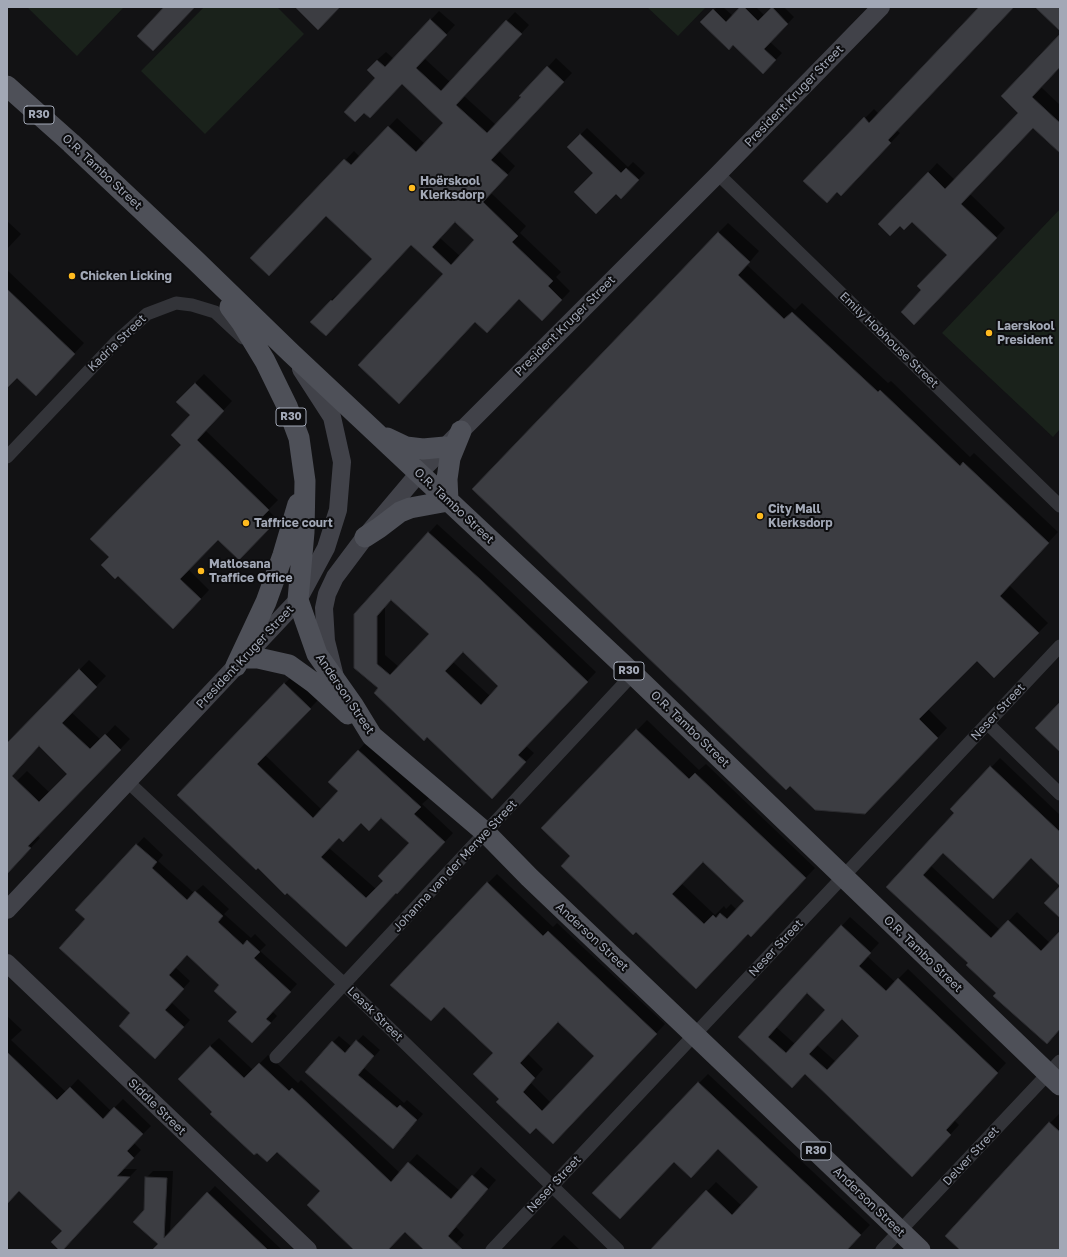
<!DOCTYPE html>
<html>
<head>
<meta charset="utf-8">
<style>
	body { margin:0 }
	#map { position:relative; width:1067px; height:1257px; overflow:hidden; background:#121214; font-family:"Golos Text",sans-serif }
	canvas { display:block }
	.frame { position:absolute; inset:0; border:8px solid #a2a8b6; pointer-events:none }
</style>
</head>
<body>
<div id="map">
<canvas width="1067" height="1257"></canvas>
<div class="frame"></div>
</div>
<script>
const ctx = document.querySelector('canvas').getContext('2d');
ctx.lineJoin = 'round';
function paint(path, color) {
  ctx.fillStyle = color;
  ctx.fill(path, 'evenodd');
}
function toPath(rows) {
  const path = new Path2D();
  for (const r of rows) {
    path.moveTo(r[0], r[1]);
    for (let i = 2; i < r.length; i += 2) path.lineTo(r[i], r[i + 1]);
  }
  return path;
}
function stroke(path, color, width, dash) {
  ctx.strokeStyle = color;
  ctx.lineWidth = width;
  ctx.lineCap = dash ? 'butt' : 'round';
  ctx.setLineDash(dash || []);
  ctx.stroke(path);
}
function drawText(font, color, halo, rows, align = 'center') {
  ctx.font = font + ' "Golos Text",sans-serif';
  ctx.lineWidth = 4;
  ctx.setLineDash([]);
  ctx.textBaseline = 'middle';
  ctx.strokeStyle = halo;
  ctx.fillStyle = color;
  for (const [text, x, y, turn = 0] of rows) {
    ctx.save();
    ctx.translate(x, y);
    ctx.rotate((+turn || 0) * Math.PI / 180);
    ctx.textAlign = isNaN(turn) ? turn : align;
    if (halo) ctx.strokeText(text, 0, 0);
    ctx.fillText(text, 0, 0);
    ctx.restore();
  }
}
paint(toPath([
	[27,7,124,7,77,56],
	[204,7,277,7,304,34,205,134,141,71],
	[647,7,706,7,678,36],
	[1060,209,1060,429,1053,437,942,333]
]), '#1a221b');
paint(toPath([
	[717,7,723,7,733,16,742,7,756,7,765,16,773,7,784,7,794,17,770,42,782,53,763,73,733,44,702,22],
	[980,7,1013,7,896,130,900,133,850,185,865,118,874,109,879,114],
	[439,11,455,25,424,58,450,82,515,12,529,25,464,96,496,125,556,58,572,73,498,150,515,166,491,193,526,226,520,233,561,272,556,277,570,291,551,311,519,298,444,274,411,244,334,326,331,300,340,292,341,293,373,259,326,215,252,258,354,151,360,157,397,118,425,144,445,123,402,83,376,78,377,60,386,52,394,59],
	[455,221,476,240,461,257,440,238],
	[1060,35,1060,66,1041,87,1060,105,1060,152,1034,127,970,194,1005,228,923,314,923,290,948,255,928,173,937,163,955,180,1019,113],
	[587,128,628,167,633,162,645,173,621,197,568,147],
	[7,221,21,234,7,249],
	[728,223,759,251,747,265,795,310,802,303,888,383,891,381,970,457,974,453,1058,532,1009,585,1048,623,994,677,977,660,928,709,947,728,875,803,718,233],
	[7,270,84,343,46,384,17,377,7,387],
	[204,374,232,401,205,430,278,500,268,510,277,519,239,558,219,539,189,570,209,590,182,619,110,557,182,445,191,415,195,383],
	[437,524,489,571,596,672,526,746,534,753,500,789,379,688,355,615],
	[391,599,430,634,399,667,385,655,385,606],
	[463,651,500,686,490,696,453,662],
	[89,660,106,676,71,712,101,740,115,725,130,739,37,835,40,838,7,873,7,791,27,771,50,793,69,773,40,745,7,779,7,745],
	[293,675,319,699,265,755,322,810,339,791,329,782,367,741,429,798,422,804,453,833,406,884,396,892,355,937,258,867,178,795],
	[382,817,410,843,384,880,376,889,329,848,340,837,361,822],
	[647,720,699,770,706,764,815,868,760,926,748,933,706,978,542,828],
	[703,860,746,901,737,910,731,904,726,909,724,906,715,915,681,883],
	[1000,758,1060,815,1060,885,1031,857,944,852,931,866,1000,930,1017,912,1050,943,1060,933,1060,1029,998,993,969,963,887,887,956,813,952,809],
	[144,837,163,855,158,861,194,893,203,885,229,909,224,914,251,938,255,934,266,945,260,951,297,984,272,1011,277,1016,259,1035,238,1012,221,985,187,954,175,967,190,981,171,1002,190,1020,162,1051,132,1013,86,919,77,910],
	[497,874,553,927,557,923,665,1024,562,1134,536,1127,501,1099,494,1053,488,883],
	[559,1021,596,1056,551,1103,531,1083,543,1069,528,1054],
	[850,917,879,943,867,956,895,982,908,969,1006,1063,954,1120,959,1125,921,1166,805,1073,739,1037],
	[808,992,827,1010,795,1044,776,1027],
	[842,1018,860,1035,836,1062,817,1045],
	[7,1016,22,1030,11,1040,66,1092,78,1079,111,1111,123,1099,151,1126,134,1143,141,1150,123,1169,137,1169,110,1197,111,1198,62,1250,60,1250,63,1231,19,1190,7,1195],
	[363,1035,380,1050,364,1068,404,1103,407,1100,423,1114,399,1141,333,1042,339,1036,352,1047],
	[219,1038,253,1070,268,1055,298,1083,301,1080,400,1173,417,1154,460,1191,481,1167,496,1180,456,1227,464,1235,450,1250,425,1250,405,1231,387,1250,356,1250,322,1191,277,1151,213,1112,210,1046],
	[708,1074,870,1225,846,1250,661,1250,655,1245,716,1182,742,1206,760,1187,699,1083],
	[1059,1114,1060,1115,1060,1250,962,1250,1050,1123],
	[153,1171,173,1171,170,1233,215,1186,282,1250,153,1250,159,1243,145,1210,146,1178],
	[165,1235,164,1243,163,1237],
	[564,1235,580,1250,549,1250]
]), '#0007');
const building = toPath([
	[164,7,195,7,153,51,137,36,164,7],
	[295,7,340,7,318,30,295,7],
	[740,7,744,7,758,21,772,7,788,24,764,49,776,60,763,74,733,45,729,50,700,22,713,9,726,22,740,7],
	[979,7,1014,7,888,140,891,143,841,196,837,192,827,203,803,181,864,117,869,123,979,7],
	[1035,7,1060,7,1060,31,1035,7],
	[430,19,447,35,416,68,441,91,506,20,522,34,456,105,487,133,521,97,519,96,547,66,564,82,491,160,508,175,483,202,518,236,512,242,553,281,548,286,562,300,542,321,519,299,487,333,475,322,399,404,358,365,443,274,411,245,326,336,310,322,331,300,332,301,372,259,326,216,269,276,250,258,344,159,351,165,388,126,416,152,443,123,402,84,370,118,364,113,355,122,344,112,375,78,367,70,377,60,385,67,430,19],
	[455,222,474,240,451,265,432,247,455,222],
	[1060,34,1060,67,1032,97,1060,123,1060,153,1033,128,961,204,997,238,914,325,901,312,921,290,917,286,947,255,912,222,904,230,900,226,890,236,878,224,928,172,945,189,1018,113,1001,96,1060,34],
	[580,134,621,173,626,168,639,180,621,199,616,194,596,214,574,192,593,173,567,147,580,134],
	[718,232,750,262,738,275,784,319,792,312,878,392,880,390,960,466,963,462,1049,543,1000,596,1039,633,994,678,977,661,919,719,938,738,865,814,815,810,790,786,786,790,472,489,718,232],
	[7,289,75,354,36,396,17,378,7,388,7,289],
	[195,383,224,411,197,440,269,510,259,520,269,529,239,560,218,540,180,579,201,599,173,629,118,576,115,579,101,565,109,557,90,539,181,445,171,435,190,415,176,402,195,383],
	[428,532,481,580,588,682,518,755,526,762,492,799,427,737,424,741,374,693,378,688,354,668,354,614,428,532],
	[391,600,429,634,390,675,377,664,377,616,391,600],
	[463,652,498,686,481,705,445,671,463,652],
	[79,669,97,687,62,723,90,749,105,734,121,750,28,846,31,848,7,874,7,743,79,669],
	[39,746,67,774,39,802,12,776,39,746],
	[284,683,311,709,257,764,313,818,338,791,328,782,358,750,421,807,414,814,445,842,397,894,396,893,346,947,287,893,285,895,258,868,256,870,177,795,284,683],
	[381,818,409,843,378,876,383,881,366,898,321,857,339,838,343,842,361,823,369,831,381,818],
	[1060,702,1060,752,1035,728,1060,702],
	[636,729,689,779,695,773,806,878,751,937,748,934,696,989,636,932,633,935,561,866,570,856,541,828,636,729],
	[703,862,744,901,727,919,720,913,716,918,713,915,704,924,672,894,703,862],
	[990,766,1060,832,1060,886,1031,858,993,899,943,853,923,875,991,938,1008,920,1041,951,1060,931,1060,1029,1047,1044,993,996,996,993,966,965,968,963,886,887,954,813,950,809,990,766],
	[136,844,157,862,152,868,187,900,195,891,223,916,218,922,243,945,247,940,260,952,254,958,291,992,266,1019,271,1023,252,1043,228,1021,237,1012,214,991,219,985,187,955,169,975,184,989,165,1010,184,1027,155,1059,119,1026,130,1013,59,948,85,919,75,910,136,844],
	[487,882,543,936,548,931,657,1034,553,1144,536,1128,530,1134,496,1102,499,1099,473,1074,493,1053,444,1007,431,1021,390,985,487,882],
	[558,1022,594,1056,542,1111,523,1092,535,1078,520,1063,558,1022],
	[1060,886,1060,918,1044,903,1060,886],
	[841,925,871,953,859,966,886,991,898,978,998,1073,946,1130,951,1135,912,1177,805,1074,792,1088,738,1037,841,925],
	[807,993,825,1010,786,1053,768,1037,807,993],
	[842,1019,859,1036,827,1070,809,1054,842,1019],
	[356,1040,374,1056,358,1075,397,1108,400,1105,417,1120,393,1149,305,1072,332,1041,345,1053,356,1040],
	[210,1046,244,1078,259,1063,289,1091,292,1088,391,1182,408,1162,451,1199,472,1175,488,1189,448,1236,463,1250,424,1250,405,1232,388,1250,354,1250,307,1205,320,1191,277,1152,267,1162,257,1153,254,1155,210,1114,212,1112,178,1079,210,1046],
	[7,1052,57,1100,70,1087,103,1119,114,1107,143,1134,127,1151,134,1158,117,1176,130,1177,63,1250,59,1250,51,1242,62,1231,19,1191,7,1204,7,1052],
	[698,1082,861,1235,847,1250,650,1250,706,1190,732,1215,758,1187,718,1149,691,1178,674,1162,620,1219,592,1193,698,1082],
	[1049,1122,1060,1132,1060,1250,960,1250,945,1236,1049,1122],
	[145,1177,167,1178,164,1238,207,1192,268,1250,152,1250,158,1244,133,1222,144,1210,145,1177]
]);
paint(building, '#3c3d42');
stroke(building, '#2c2c30', 1);
stroke(toPath([
	[718,174,1060,506],
	[7,457,118,340,147,314,176,303,192,305,215,312,243,338],
	[987,723,1060,794],
	[128,782,344,984,618,1250],
	[276,1057,633,674],
	[492,1250,1060,646],
	[882,1250,1060,1061]
]), '#333439', 13);
stroke(toPath([
	[335,677,326,641,324,608,327,594,335,577,365,537,419,473,718,174,881,7],
	[7,910,298,600,326,548,338,510,342,462,332,417,301,369],
	[7,963,308,1250]
]), '#414249', 18);
stroke(toPath([
	[7,86,71,143,195,260,291,353,633,674,1060,1085],
	[230,307,242,323,265,361,287,406,299,438,305,481,304,532,298,600,317,654,353,705,372,736,486,833,529,877,920,1250],
	[387,438,406,447,423,449,445,447],
	[365,537,379,528,400,512,410,508,448,501,447,479,450,458,461,431],
	[244,658,258,658,289,665,314,683,348,714],
	[236,666,266,602,283,555,298,504]
]), '#4e5058', 21);
for (const [x, y, r, color] of [
	[412,188,4,"#ffbb1f"],
	[72,276,4,"#ffbb1f"],
	[989,333,4,"#ffbb1f"],
	[760,516,4,"#ffbb1f"],
	[246,523,4,"#ffbb1f"],
	[201,571,4,"#ffbb1f"]
]) {
  const dot = new Path2D();
  dot.arc(x, y, r, 0, 2 * Math.PI);
  ctx.fillStyle = color;
  ctx.fill(dot);
  stroke(dot, '#0d0d0f', 1.5);
}
for (const [x, y, w] of [
	[39,115,30],
	[291,417,30],
	[629,671,30],
	[816,1151,30]
]) {
  const box = new Path2D();
  box.roundRect(x - w / 2, y - 9, w, 18, 3);
  ctx.fillStyle = '#0d0d0f';
  ctx.fill(box);
  stroke(box, '#a2a8b6', 1);
}
drawText('bold 11px', '#a2a8b6', null, [
	["R30",39,115],
	["R30",291,417],
	["R30",629,671],
	["R30",816,1151]
]);
drawText('12px', '#a2a8b6', '#0d0d0f', [
	["President Kruger Street",794,96,-46],
	["O.R. Tambo Street",102,172,43],
	["President Kruger Street",565,326,-45],
	["Emily Hobhouse Street",889,340,44],
	["Kadria Street",117,343,-44],
	["O.R. Tambo Street",454,506,43],
	["President Kruger Street",245,657,-47],
	["Anderson Street",345,694,56],
	["Neser Street",998,712,-47],
	["O.R. Tambo Street",690,729,44],
	["Johanna van der Merwe Street",455,866,-47],
	["Anderson Street",592,937,43],
	["Neser Street",776,948,-47],
	["O.R. Tambo Street",923,954,44],
	["Leask Street",375,1014,44],
	["Siddle Street",157,1107,44],
	["Delver Street",971,1156,-47],
	["Neser Street",554,1184,-47],
	["Anderson Street",869,1202,44]
]);
drawText('bold 12px', '#a2a8b6', '#0d0d0f', [
	["Hoërskool",420,181],
	["Klerksdorp",420,195],
	["Chicken Licking",80,276],
	["Laerskool",997,326],
	["President",997,340],
	["City Mall",768,509],
	["Klerksdorp",768,523],
	["Taffrice court",254,523],
	["Matlosana",209,564],
	["Traffice Office",209,578]
], 'left');
</script>
</body>
</html>
